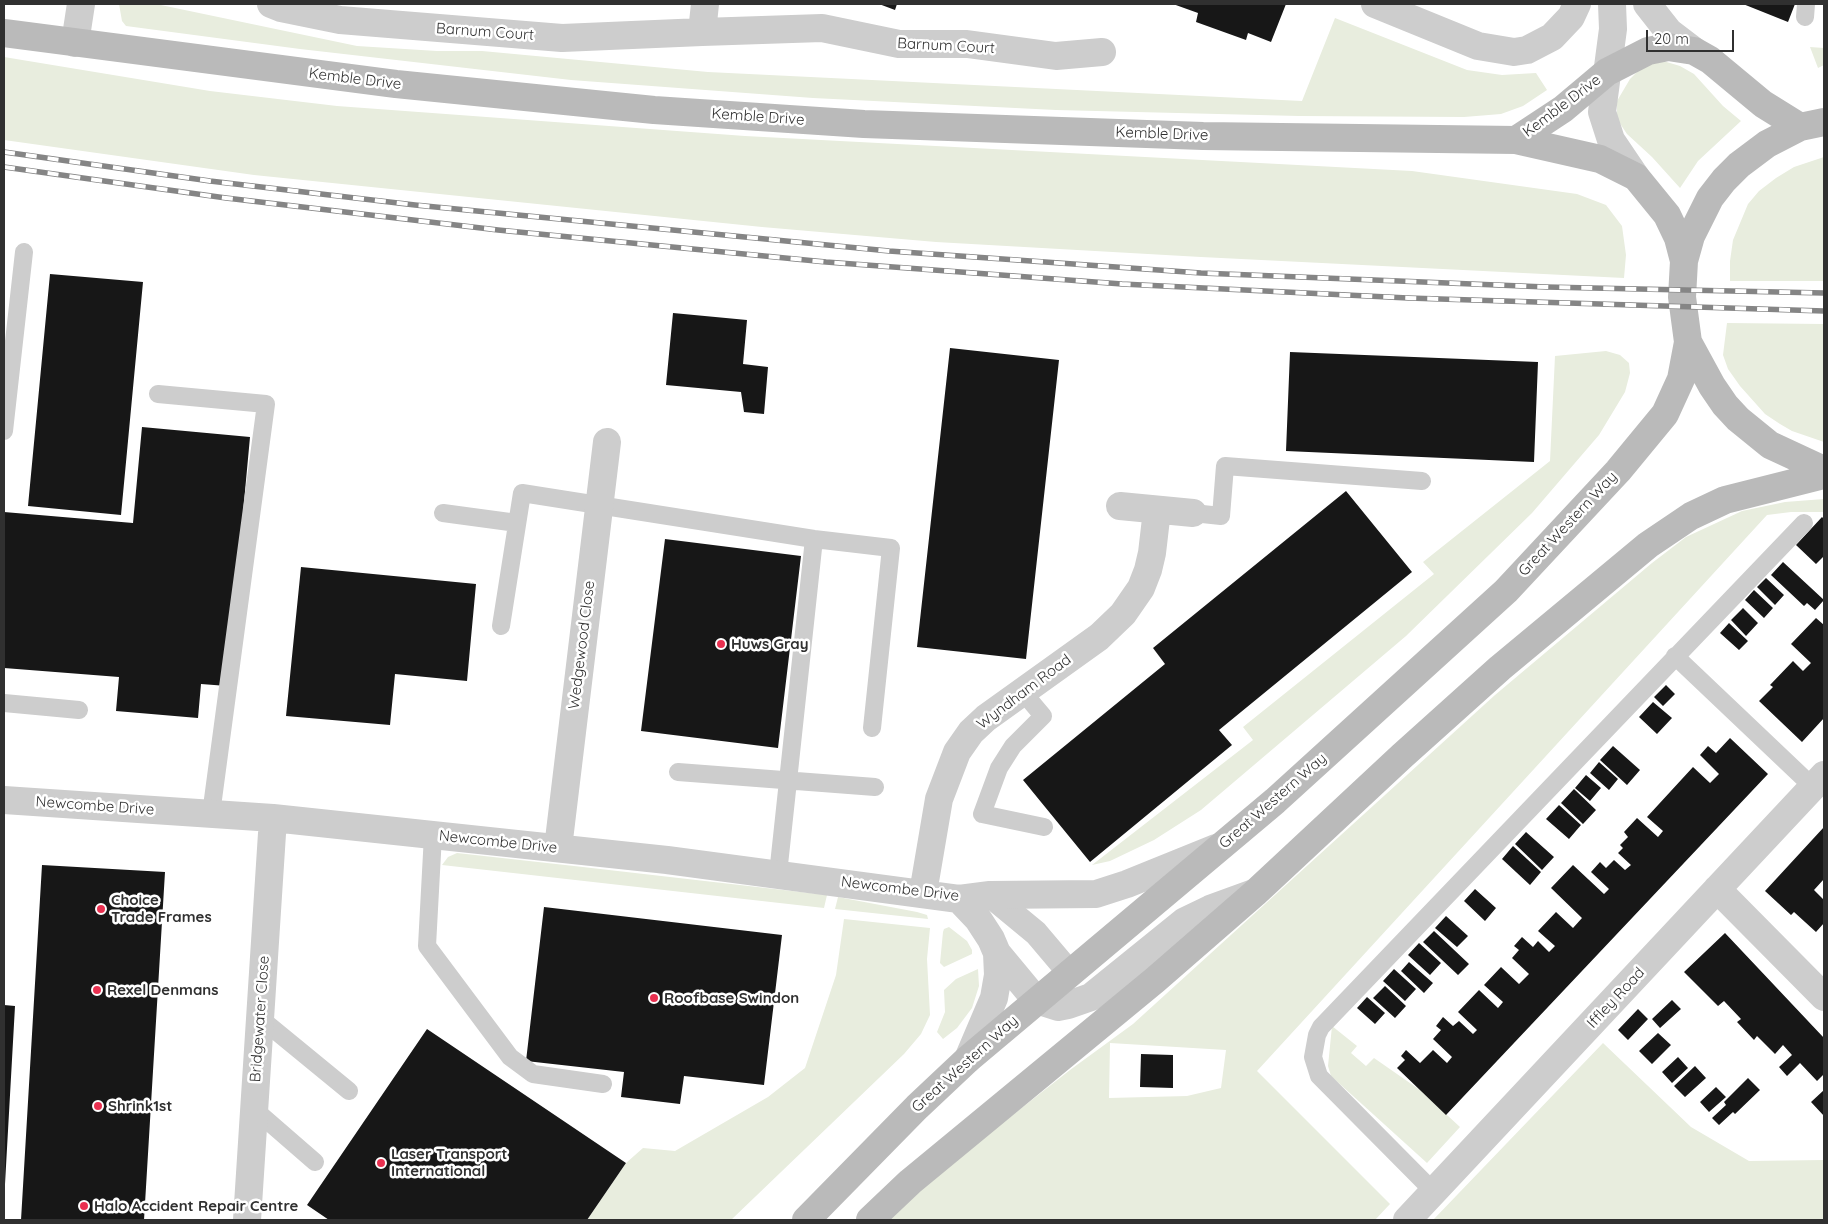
<!DOCTYPE html>
<html>
<head>
<meta charset="utf-8">
<style>
	body { margin:0 }
	#map { position:relative; width:1828px; height:1224px; overflow:hidden; background:#fff; font-family:Quicksand,sans-serif }
	canvas { display:block }
	.frame { position:absolute; inset:0; border:5px solid #303030; pointer-events:none }
	.scale { position:absolute; left:1646px; top:30px; width:88px; height:22px; box-sizing:border-box; border:2px solid #303030; border-top:0; padding-left:6px; font-size:15px; line-height:18px; white-space:nowrap; color:#303030; -webkit-text-stroke:4px #fff; paint-order:stroke }
</style>
</head>
<body>
<div id="map">
<canvas width="1828" height="1224"></canvas>
<div class="frame"></div>
<div class="scale">20 m</div>
</div>
<script>
const ctx = document.querySelector('canvas').getContext('2d');
ctx.lineJoin = 'round';
function paint(path, color) {
  ctx.fillStyle = color;
  ctx.fill(path, 'evenodd');
}
function toPath(rows) {
  const path = new Path2D();
  for (const r of rows) {
    path.moveTo(r[0], r[1]);
    for (let i = 2; i < r.length; i += 2) path.lineTo(r[i], r[i + 1]);
  }
  return path;
}
function stroke(path, color, width, dash) {
  ctx.strokeStyle = color;
  ctx.lineWidth = width;
  ctx.lineCap = dash ? 'butt' : 'round';
  ctx.setLineDash(dash || []);
  ctx.stroke(path);
}
function drawText(font, color, halo, rows, align = 'center') {
  ctx.font = font + ' Quicksand,sans-serif';
  ctx.lineWidth = 5;
  ctx.setLineDash([]);
  ctx.textBaseline = 'middle';
  ctx.strokeStyle = halo;
  ctx.fillStyle = color;
  for (const [text, x, y, turn = 0] of rows) {
    ctx.save();
    ctx.translate(x, y);
    ctx.rotate((+turn || 0) * Math.PI / 180);
    ctx.textAlign = isNaN(turn) ? turn : align;
    if (halo) ctx.strokeText(text, 0, 0);
    ctx.fillText(text, 0, 0);
    ctx.restore();
  }
}
paint(toPath([
	[119,4,156,4,357,46,437,51,482,51,708,72,1302,101,1335,18,1467,70,1502,75,1536,73,1547,90,1523,106,1501,114,1464,117,1299,116,1056,110,813,98,571,80,300,49,126,26,122,21],
	[1810,47,1824,48,1824,65,1818,68],
	[4,57,210,91,337,106,745,136,1412,171,1577,194,1606,205,1622,226,1626,255,1624,278,1201,257,936,242,762,227,254,175,4,140],
	[1660,60,1680,66,1694,74,1723,106,1741,121,1698,161,1680,188,1652,157,1627,134,1617,119,1617,101,1630,79,1638,71],
	[1824,157,1824,281,1730,281,1730,261,1733,240,1748,204,1759,191,1776,178,1794,167],
	[1727,323,1824,324,1824,442,1792,431,1780,424,1765,414,1740,386,1728,369,1723,355],
	[1606,351,1620,355,1629,363,1630,373,1625,392,1599,435,1532,513,1406,636,1201,810,1154,840,1110,861,1092,865,1253,740,1243,727,1434,574,1423,562,1550,461,1555,356],
	[1824,499,1824,512,1791,512,1767,515,1257,1071,1390,1204,1375,1220,887,1220,940,1172,1070,1070,1133,1024,1495,695,1652,563,1686,537,1742,511,1785,502],
	[1110,1043,1226,1050,1221,1088,1187,1096,1109,1098],
	[457,853,574,866,827,895,824,908,442,865,448,857],
	[838,897,917,912,927,915,928,919,835,909],
	[844,919,930,928,927,959,930,1015,921,1034,904,1054,731,1220,587,1220,626,1163,643,1148,675,1151,768,1097,805,1068,836,975],
	[949,927,967,941,972,950,972,954,944,967,940,963,943,932,944,929],
	[978,969,979,986,972,1008,957,1028,943,1039,937,1032,945,1012,944,990,956,979],
	[1332,1026,1357,1046,1351,1053,1366,1066,1374,1058,1420,1090,1460,1127,1427,1163,1331,1076,1328,1066],
	[1603,1043,1691,1127,1749,1161,1824,1160,1824,1220,1433,1220]
]), '#e8edde');
paint(toPath([
	[879,4,897,4,895,10],
	[1173,4,1286,4,1271,42,1248,33,1246,40,1196,22,1198,13],
	[1743,4,1795,4,1788,22],
	[50,274,143,282,121,515,28,506],
	[673,313,747,320,743,364,768,367,764,414,744,412,741,392,666,385],
	[950,348,1059,360,1026,659,917,647],
	[1290,352,1538,362,1534,462,1286,451],
	[142,427,250,437,227,686,201,684,198,718,116,711,119,677,4,668,4,512,133,523],
	[1346,491,1412,572,1219,730,1232,745,1090,862,1023,780,1165,664,1153,648],
	[1822,517,1824,519,1824,556,1816,564,1796,545],
	[665,539,801,556,778,748,641,731],
	[1783,562,1824,600,1815,610,1807,603,1804,606,1771,575],
	[301,567,476,584,467,681,395,674,390,725,286,716],
	[1766,578,1784,595,1775,605,1757,587],
	[1754,590,1773,608,1764,618,1745,600],
	[1743,608,1758,623,1746,636,1731,620],
	[1816,618,1824,625,1824,718,1802,742,1759,701,1773,687,1770,685,1793,661,1803,671,1811,663,1791,644],
	[1729,623,1748,641,1739,650,1720,633],
	[1666,685,1675,694,1663,706,1654,697],
	[1653,702,1672,718,1657,734,1639,717],
	[1730,738,1768,774,1446,1115,1397,1068,1405,1060,1401,1056,1406,1050,1420,1063,1433,1050,1447,1063,1452,1057,1433,1039,1441,1030,1436,1026,1443,1017,1453,1026,1459,1021,1473,1034,1477,1030,1458,1012,1479,990,1498,1008,1503,1002,1484,985,1501,967,1519,984,1529,974,1512,958,1519,950,1514,946,1522,937,1533,947,1538,941,1549,952,1555,946,1538,931,1556,912,1573,928,1582,918,1551,888,1573,865,1604,894,1609,889,1591,872,1600,862,1606,868,1614,860,1625,870,1631,865,1618,853,1623,848,1620,845,1628,837,1624,832,1637,818,1658,837,1663,831,1647,817,1693,767,1710,783,1719,774,1700,755,1708,746,1716,753],
	[1613,746,1640,770,1627,785,1600,760],
	[1599,762,1618,779,1609,790,1590,773],
	[1586,775,1601,788,1590,801,1575,788],
	[1574,789,1596,810,1583,824,1561,803],
	[1559,805,1581,825,1569,839,1546,819],
	[1824,827,1824,879,1814,890,1824,900,1824,923,1816,932,1794,912,1791,915,1765,891],
	[1526,832,1554,857,1542,870,1515,844],
	[1513,846,1541,872,1530,885,1502,859],
	[42,865,165,872,144,1220,21,1220],
	[1475,889,1496,908,1485,921,1464,901],
	[544,907,782,935,764,1085,684,1076,680,1104,621,1097,624,1072,526,1061],
	[1446,916,1468,936,1457,947,1435,928],
	[1434,931,1469,964,1458,975,1423,942],
	[1725,933,1824,1038,1824,1074,1817,1081,1800,1063,1787,1076,1779,1067,1792,1055,1783,1045,1775,1054,1757,1036,1754,1040,1737,1022,1741,1019,1724,1001,1718,1006,1684,972],
	[1419,943,1441,963,1430,975,1408,955],
	[1409,962,1433,983,1424,993,1401,971],
	[1394,969,1416,989,1405,1001,1383,981],
	[1385,986,1406,1006,1395,1018,1373,998],
	[1367,997,1385,1013,1375,1024,1357,1008],
	[1672,1000,1681,1009,1660,1028,1652,1019],
	[4,1005,15,1006,5,1184,4,1184],
	[1638,1009,1648,1019,1628,1040,1618,1030],
	[427,1029,626,1163,587,1220,329,1220,307,1205],
	[1658,1033,1671,1045,1652,1064,1639,1051],
	[1141,1054,1173,1055,1173,1088,1140,1087],
	[1678,1057,1688,1068,1672,1083,1662,1072],
	[1695,1066,1706,1078,1685,1097,1674,1086],
	[1748,1078,1760,1090,1735,1114,1733,1112,1719,1125,1712,1118,1726,1105,1724,1102],
	[1716,1087,1726,1097,1709,1112,1700,1102],
	[1824,1090,1824,1116,1811,1102]
]), '#171717');
stroke(toPath([
	[1805,17,1806,4],
	[158,394,266,404,211,814],
	[4,431,24,252],
	[443,513,517,523],
	[1193,513,1221,516,1225,466,1422,481],
	[501,626,522,493,814,539,891,548,872,728],
	[1675,656,1813,787],
	[1022,691,1043,716,1013,746,999,768,982,814,1044,827],
	[4,703,79,710],
	[678,772,875,787],
	[433,835,427,946,510,1057,533,1074,603,1084],
	[778,874,814,539],
	[260,1018,349,1091],
	[254,1109,315,1162],
	[1434,1192,1319,1076,1313,1057,1317,1035,1321,1027,1804,523]
]), '#cdcdcd', 18);
stroke(toPath([
	[990,895,1036,933,1069,972]
]), '#cdcdcd', 25);
stroke(toPath([
	[271,4,281,8,340,20,562,38,702,32,705,4],
	[1375,4,1478,46,1514,52,1527,50,1552,37,1571,17,1577,4],
	[702,32,822,28,899,44,967,44,1056,56,1102,52],
	[75,43,81,4],
	[1120,506,1193,513],
	[4,800,273,818,667,860,959,899,990,895,1096,894,1127,884,1216,848],
	[558,848,607,442],
	[1717,889,1824,997],
	[923,893,939,799,957,752,971,732,986,718,1099,637,1123,614,1141,588,1148,570,1152,553,1157,510],
	[959,899,978,919,991,939,997,953,998,975,994,998,968,1059],
	[997,953,1036,1000,1058,1007,1068,1005,1091,997,1185,921,1210,909,1254,893],
	[247,1220,273,818],
	[1407,1220,1824,775]
]), '#cdcdcd', 28);
stroke(toPath([
	[1612,4,1613,29,1602,112,1611,140,1636,177],
	[1647,4,1669,32,1694,51]
]), '#cdcdcd', 28);
stroke(toPath([
	[4,33,396,84,654,110,864,124,1203,136,1516,140,1600,159,1636,177,1667,215,1678,238,1684,261],
	[1824,122,1800,127,1767,144,1739,165,1724,180,1710,198,1691,236,1684,261,1682,297,1688,342,1712,386,1725,405,1738,419,1770,445,1824,470],
	[1516,140,1563,109,1607,72,1648,51,1668,47,1694,51,1710,60,1763,104,1800,127],
	[806,1220,917,1107,968,1059,1275,801,1506,591,1618,471,1665,414,1681,379,1688,342],
	[870,1220,910,1182,1155,980,1255,893,1402,756,1500,668,1648,545,1691,516,1725,500,1824,475]
]), '#bababa', 28);
const rail = toPath([
	[4,152,210,181,415,205,889,251,1201,273,1546,287,1824,293],
	[4,167,226,198,498,230,826,262,1122,284,1408,298,1824,311]
]);
stroke(rail, '#858585', 5.5);
stroke(rail, '#fff', 4, [11]);
for (const [x, y, r, color] of [
	[721,644,5,"#e93050"],
	[101,909,5,"#e93050"],
	[97,990,5,"#e93050"],
	[654,998,5,"#e93050"],
	[98,1106,5,"#e93050"],
	[381,1163,5,"#e93050"],
	[84,1206,5,"#e93050"]
]) {
  const dot = new Path2D();
  dot.arc(x, y, r, 0, 2 * Math.PI);
  ctx.fillStyle = color;
  ctx.fill(dot);
  stroke(dot, '#fff', 2);
}
drawText('15px', '#303030', '#fff', [
	["Barnum Court",485,32,4],
	["Barnum Court",946,46,3],
	["Kemble Drive",355,79,7],
	["Kemble Drive",1562,106,-37],
	["Kemble Drive",758,117,4],
	["Kemble Drive",1162,134,2],
	["Great Western Way",1568,524,-47],
	["Wedgewood Close",582,645,-83],
	["Wyndham Road",1024,692,-37],
	["Great Western Way",1273,801,-41],
	["Newcombe Drive",95,806,4],
	["Newcombe Drive",498,842,6],
	["Newcombe Drive",900,889,7],
	["Iffley Road",1616,998,-47],
	["Bridgewater Close",260,1019,-86],
	["Great Western Way",965,1064,-42]
]);
drawText('bold 15px', '#303030', '#fff', [
	["Huws Gray",731,644],
	["Choice",111,900],
	["Trade Frames",111,917],
	["Rexel Denmans",107,990],
	["Roofbase Swindon",664,998],
	["Shrink1st",108,1106],
	["Laser Transport",391,1154],
	["International",391,1171],
	["Halo Accident Repair Centre",94,1206]
], 'left');
</script>
</body>
</html>
